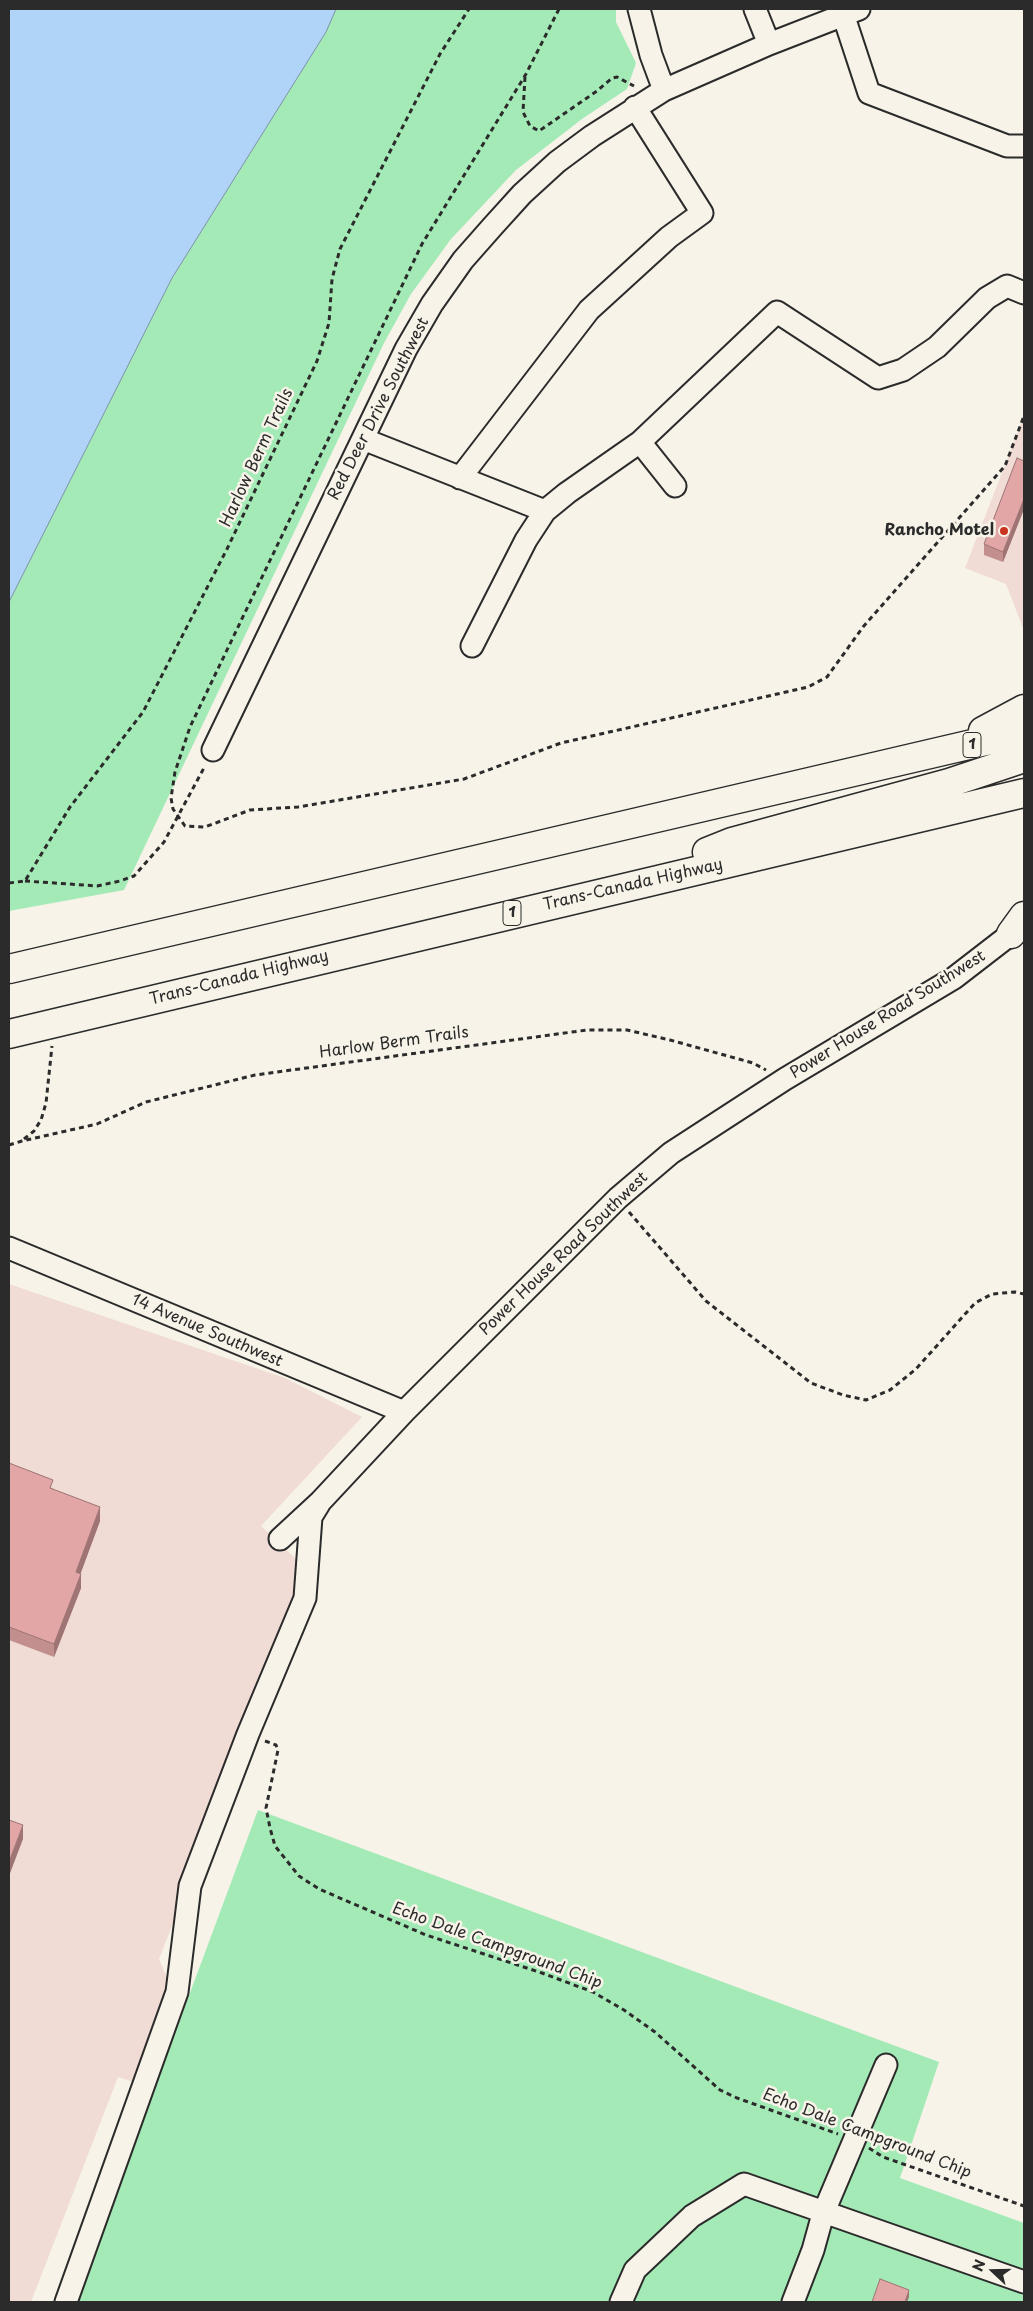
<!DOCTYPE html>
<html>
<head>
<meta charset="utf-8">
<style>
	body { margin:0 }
	#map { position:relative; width:1033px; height:2311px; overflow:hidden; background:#f7f3e8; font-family:"Playpen Sans",sans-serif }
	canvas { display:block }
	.frame { position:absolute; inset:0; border:10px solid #2b2b2b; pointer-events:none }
	.north { position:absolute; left:968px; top:2246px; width:50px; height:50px; -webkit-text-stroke:4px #f7f3e8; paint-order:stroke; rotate:291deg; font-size:14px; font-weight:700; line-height:20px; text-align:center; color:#2b2b2b }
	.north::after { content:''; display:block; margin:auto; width:18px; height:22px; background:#2b2b2b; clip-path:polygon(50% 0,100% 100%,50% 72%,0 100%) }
</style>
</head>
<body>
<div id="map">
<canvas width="1033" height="2311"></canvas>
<div class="frame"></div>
<div class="north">N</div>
</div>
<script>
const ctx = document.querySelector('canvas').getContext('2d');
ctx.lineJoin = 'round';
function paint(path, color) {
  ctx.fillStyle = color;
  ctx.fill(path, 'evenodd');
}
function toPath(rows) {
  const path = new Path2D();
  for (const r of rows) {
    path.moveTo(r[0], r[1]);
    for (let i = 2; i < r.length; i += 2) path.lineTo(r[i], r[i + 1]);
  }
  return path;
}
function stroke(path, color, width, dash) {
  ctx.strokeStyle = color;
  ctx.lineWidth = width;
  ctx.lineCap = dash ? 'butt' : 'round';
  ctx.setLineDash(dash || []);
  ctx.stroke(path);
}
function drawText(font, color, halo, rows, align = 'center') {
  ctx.font = font + ' "Playpen Sans",sans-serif';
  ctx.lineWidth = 5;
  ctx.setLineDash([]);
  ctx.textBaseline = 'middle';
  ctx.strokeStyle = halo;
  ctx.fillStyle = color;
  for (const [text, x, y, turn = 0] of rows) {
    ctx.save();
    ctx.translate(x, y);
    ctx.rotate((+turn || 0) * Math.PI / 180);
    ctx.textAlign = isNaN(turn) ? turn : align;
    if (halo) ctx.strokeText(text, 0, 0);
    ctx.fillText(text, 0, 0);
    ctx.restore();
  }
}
paint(toPath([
	[1024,416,1024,631,1006,584,965,568],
	[9,1284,285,1378,362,1417,261,1526,311,1573,159,1959,171,1987,137,2083,118,2077,31,2302,9,2302]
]), '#f0dcd4');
paint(toPath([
	[336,9,616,9,616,22,636,63,627,89,582,119,516,170,451,239,411,294,384,343,124,890,9,911,9,602,172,278,326,32],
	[258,1810,939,2062,900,2178,1024,2223,1024,2302,75,2302]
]), '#a4eab7');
const water = toPath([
	[9,9,336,9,326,32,172,278,9,602,9,9]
]);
paint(water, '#b0d4f8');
stroke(water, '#7b90a6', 1);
const minor = toPath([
	[639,9,651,55,664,90],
	[755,9,769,44],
	[843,14,869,93,1007,146,1024,146],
	[363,439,545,511],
	[640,442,675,486],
	[460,478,589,310,669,237,702,213,635,107],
	[472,646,526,540,545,511,567,493,640,442,777,312,878,378,903,370,937,347,987,298,1007,286,1024,293],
	[213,750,406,349,432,304,463,260,493,226,522,194,557,162,592,136,664,90,769,44,859,9],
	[9,1248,404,1412],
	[280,1539,320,1502,404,1412,618,1198,671,1153,785,1079,954,978,1011,934],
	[66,2302,177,1992,190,1886,248,1734,305,1598,311,1517,319,1504],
	[621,2302,635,2270,692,2216,744,2184,1024,2282],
	[793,2302,813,2250,823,2214,886,2065]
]);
const highway = toPath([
	[983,731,1024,709],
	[707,852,732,842,949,783,1024,758],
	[1011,934,1024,916],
	[9,969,1024,732],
	[9,1034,1024,793]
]);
stroke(minor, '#2b2b2b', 25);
stroke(highway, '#2b2b2b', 31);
stroke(toPath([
	[559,9,526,74,422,244,190,727,175,772,171,798,173,809,185,826,205,827,250,810,298,807,464,779,561,743,808,687,827,677,863,627,1005,466,1024,416],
	[525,77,523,112,530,126,539,131,597,91,612,78,617,77,634,86],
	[25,881,97,886,120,881,134,876,164,842,205,766],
	[9,883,25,881,70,807,143,712,227,549,317,361,329,323,332,279,340,249,440,54,469,9],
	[24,1139,34,1131,41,1120,46,1103,52,1046],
	[9,1145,22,1141,97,1124,146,1102,255,1075,587,1030,627,1030,670,1040,753,1063,766,1070],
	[629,1212,706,1301,811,1383,843,1395,866,1400,890,1390,916,1369,975,1303,992,1294,1015,1292,1024,1294],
	[265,1741,276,1745,278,1750,266,1808,270,1828,275,1846,299,1876,319,1889,426,1935,542,1973,593,1992,624,2010,655,2032,720,2090,737,2098,838,2134],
	[869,2148,883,2157,1024,2206]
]), '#2b2b2b', 3, [5, 4]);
stroke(minor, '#f7f3e8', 21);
stroke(highway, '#f7f3e8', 28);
paint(toPath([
	[1024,461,1024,509,1003,562,984,555,984,544],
	[9,1463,53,1489,100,1521,80,1574,81,1588,54,1657,9,1640]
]), '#c28f8e');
paint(toPath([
	[1024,498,1024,509,1003,562,1003,552],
	[100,1507,100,1521,76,1586,76,1572],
	[81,1574,81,1588,54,1657,54,1644],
	[23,1825,23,1839,9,1876,9,1862],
	[909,2290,909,2297,907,2302,905,2302]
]), '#9e7474');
const building = toPath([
	[1017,458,1024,461,1024,499,1003,552,984,544,1017,458],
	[9,1463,53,1480,50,1488,100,1507,76,1572,81,1574,54,1644,9,1627,9,1463],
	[9,1820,23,1825,9,1862,9,1820],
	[880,2279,909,2290,905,2302,872,2302,880,2279]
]);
paint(building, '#e1a6a5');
stroke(building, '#9e7474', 1);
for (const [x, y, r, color] of [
	[1004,531,5,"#c8321e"]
]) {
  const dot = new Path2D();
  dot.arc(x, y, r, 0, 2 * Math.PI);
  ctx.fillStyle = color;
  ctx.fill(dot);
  stroke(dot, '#f7f3e8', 2);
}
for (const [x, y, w] of [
	[972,745,18],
	[512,913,18]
]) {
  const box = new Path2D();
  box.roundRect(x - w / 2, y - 12.5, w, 25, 4);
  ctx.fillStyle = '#f7f3e8';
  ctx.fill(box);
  stroke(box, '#2b2b2b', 1);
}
drawText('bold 15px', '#2b2b2b', null, [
	["1",972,745],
	["1",512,913]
]);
drawText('16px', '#2b2b2b', '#f7f3e8', [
	["Red Deer Drive Southwest",379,409,-63],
	["Harlow Berm Trails",257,458,-65],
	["Trans-Canada Highway",633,885,-13],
	["Trans-Canada Highway",239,978,-14],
	["Power House Road Southwest",888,1015,-32],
	["Harlow Berm Trails",394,1043,-8],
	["Power House Road Southwest",564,1254,-44],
	["14 Avenue Southwest",207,1331,23],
	["Echo Dale Campground Chip",497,1946,20],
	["Echo Dale Campground Chip",867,2134,21]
]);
drawText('bold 16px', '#2b2b2b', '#f7f3e8', [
	["Rancho Motel",994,531]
], 'right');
</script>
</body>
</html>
